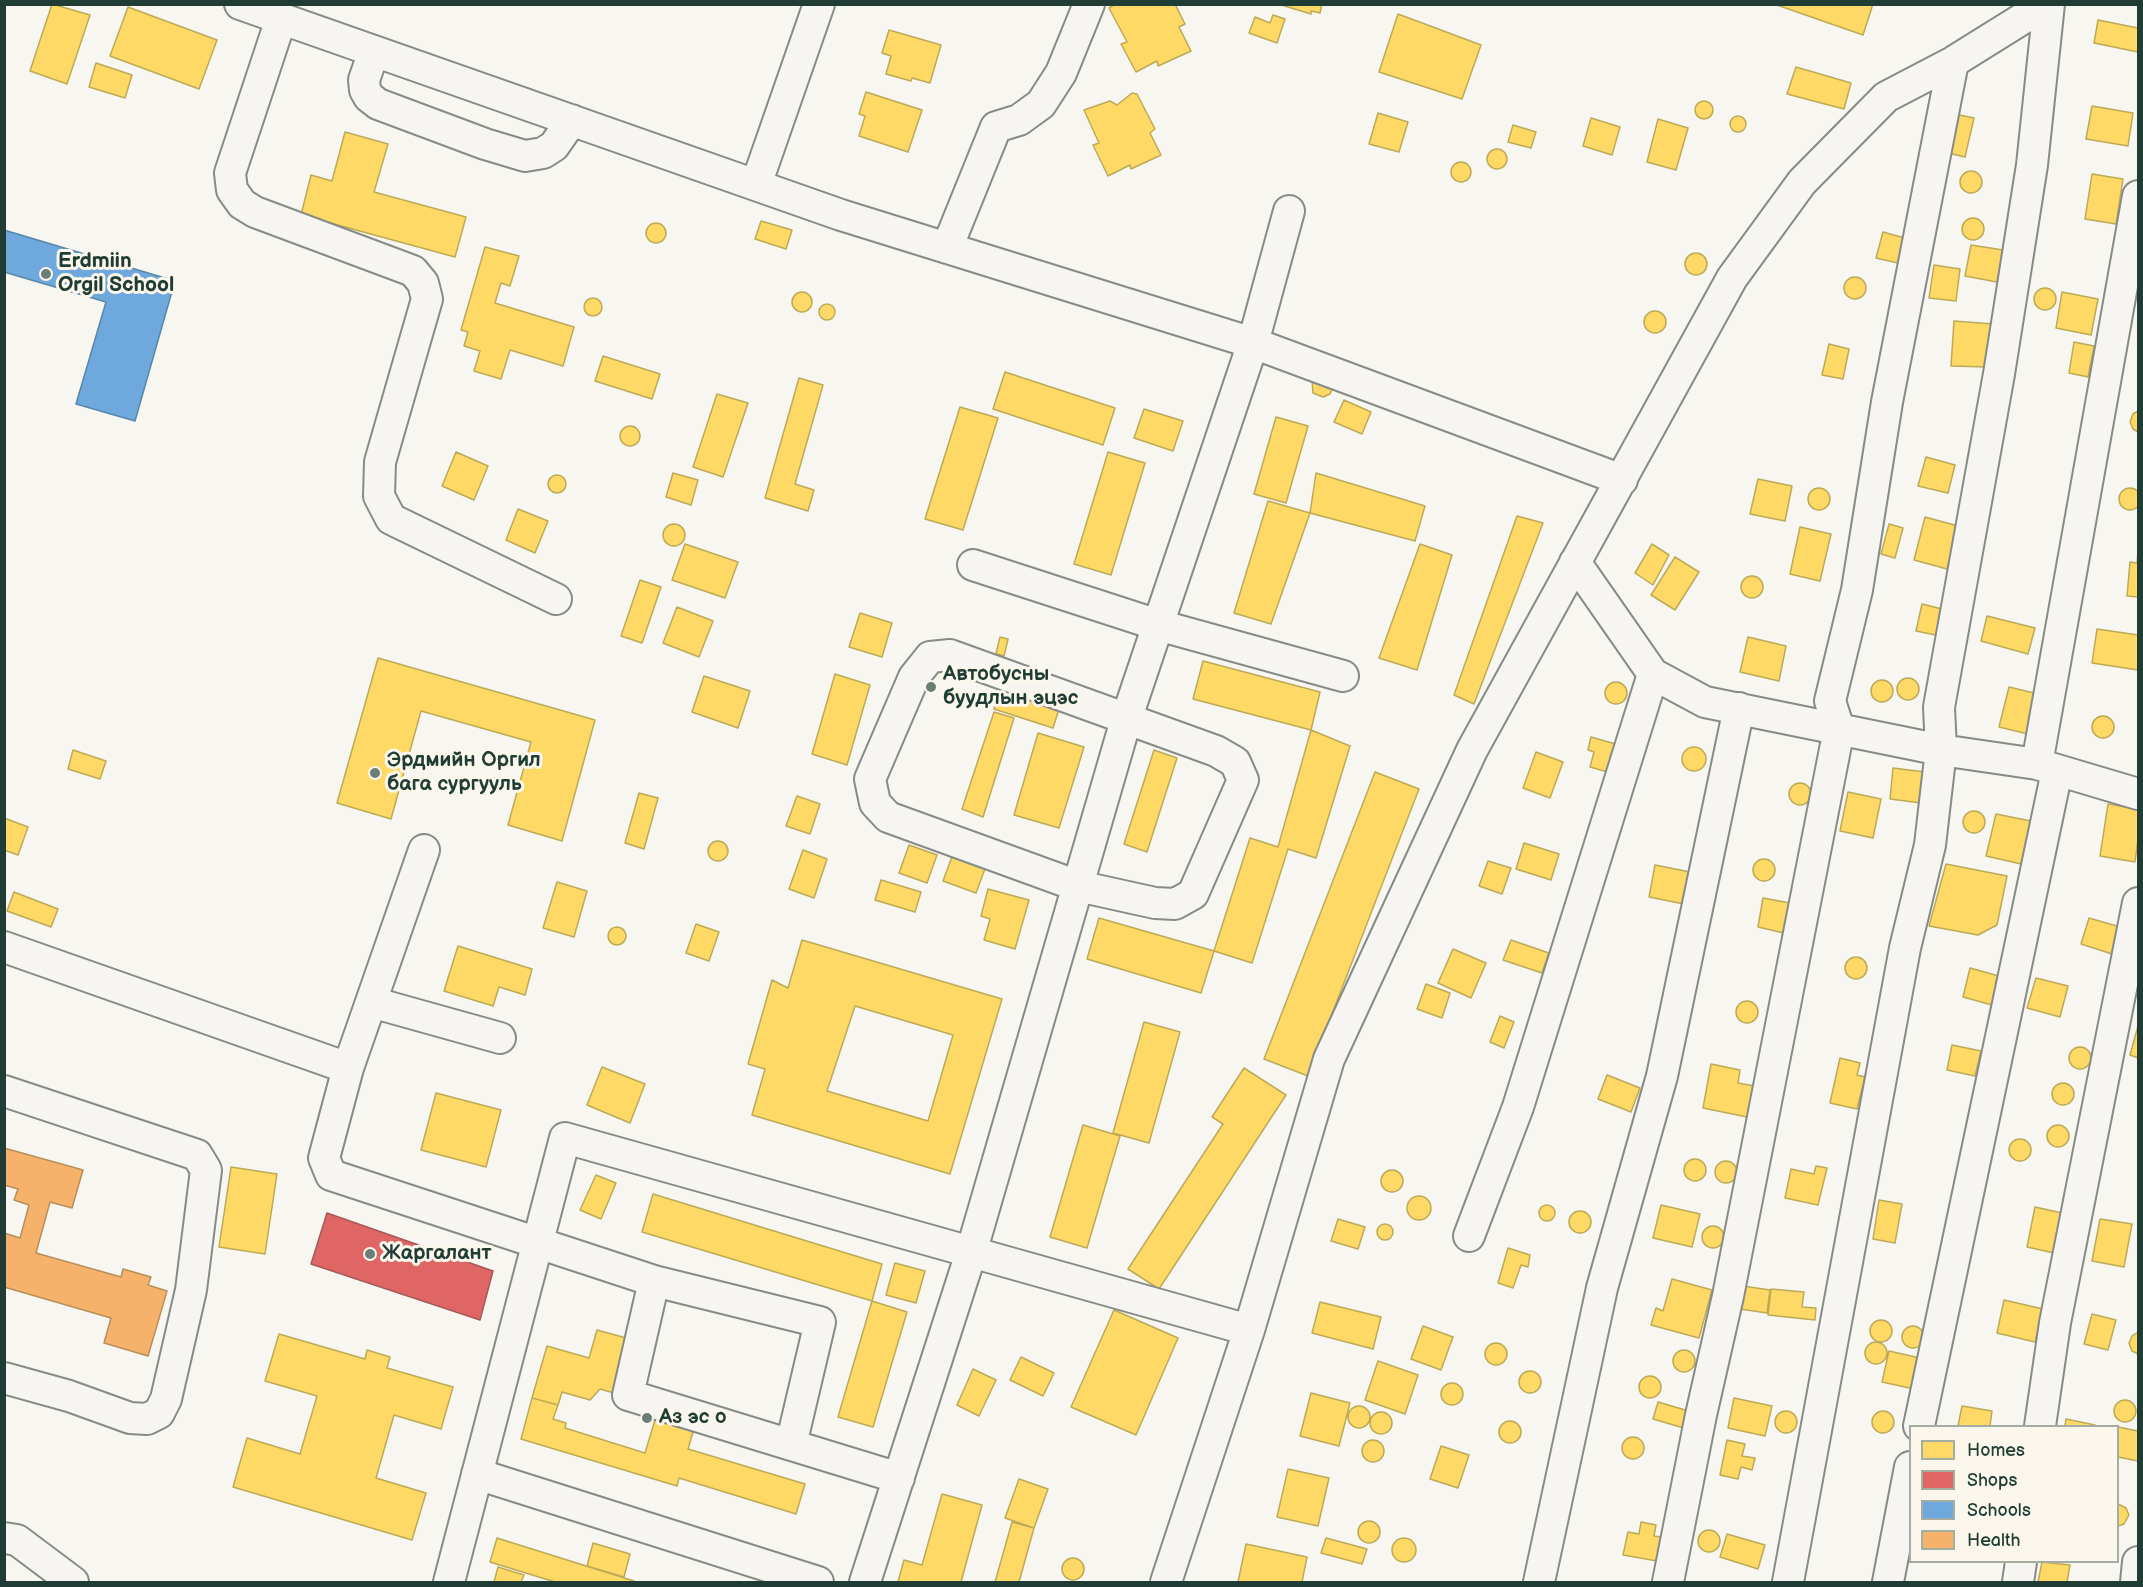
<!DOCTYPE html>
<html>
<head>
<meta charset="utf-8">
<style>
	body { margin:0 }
	#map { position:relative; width:2143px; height:1587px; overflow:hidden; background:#f8f6f0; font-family:"Balsamiq Sans",sans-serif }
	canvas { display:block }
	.frame { position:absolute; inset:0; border:6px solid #1f3d34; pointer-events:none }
	.legend { position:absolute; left:1909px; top:1425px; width:210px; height:138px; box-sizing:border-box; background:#fbf7ec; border:2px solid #a3ada2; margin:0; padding:8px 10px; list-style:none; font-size:18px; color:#1f3d34 }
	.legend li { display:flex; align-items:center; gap:12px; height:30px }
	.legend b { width:30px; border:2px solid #a3ada2 }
</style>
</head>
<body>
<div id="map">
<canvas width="2143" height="1587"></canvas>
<div class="frame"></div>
<ul class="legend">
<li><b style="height:16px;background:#ffd966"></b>Homes</li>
<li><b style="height:16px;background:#e06666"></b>Shops</li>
<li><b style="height:16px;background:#6fa8dc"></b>Schools</li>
<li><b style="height:16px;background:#f6b26b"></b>Health</li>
</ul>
</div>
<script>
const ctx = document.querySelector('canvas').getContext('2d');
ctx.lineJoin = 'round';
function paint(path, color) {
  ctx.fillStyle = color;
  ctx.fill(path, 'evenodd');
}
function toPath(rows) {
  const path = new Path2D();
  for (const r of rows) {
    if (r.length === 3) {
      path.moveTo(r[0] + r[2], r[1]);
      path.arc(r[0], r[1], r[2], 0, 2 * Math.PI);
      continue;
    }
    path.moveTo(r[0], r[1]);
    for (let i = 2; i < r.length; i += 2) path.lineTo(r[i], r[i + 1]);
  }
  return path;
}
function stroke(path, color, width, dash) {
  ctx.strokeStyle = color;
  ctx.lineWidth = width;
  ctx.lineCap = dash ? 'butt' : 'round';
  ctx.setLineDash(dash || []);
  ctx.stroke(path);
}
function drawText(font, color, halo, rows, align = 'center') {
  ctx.font = font + ' "Balsamiq Sans",sans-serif';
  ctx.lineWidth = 6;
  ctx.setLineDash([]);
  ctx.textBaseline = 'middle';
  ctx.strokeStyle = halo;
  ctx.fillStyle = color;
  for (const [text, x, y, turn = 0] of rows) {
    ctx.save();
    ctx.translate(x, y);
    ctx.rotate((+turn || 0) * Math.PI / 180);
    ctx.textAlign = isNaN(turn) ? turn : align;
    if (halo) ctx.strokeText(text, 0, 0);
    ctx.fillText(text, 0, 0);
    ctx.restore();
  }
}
const homes = toPath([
	[52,4,90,15,67,84,30,71,52,4],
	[1116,4,1175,4,1185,24,1179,27,1191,51,1158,66,1157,61,1136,72,1121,44,1127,42,1109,8,1116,4],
	[1278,4,1322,4,1320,13,1311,11,1311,14,1278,4],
	[1774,4,1873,4,1863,35,1774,4],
	[128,7,217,40,199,89,110,56,128,7],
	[1398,14,1481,45,1462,99,1379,72,1398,14],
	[1273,15,1285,19,1277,43,1249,33,1255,17,1270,23,1273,15],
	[2098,20,2138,28,2138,52,2094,43,2098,20],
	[889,30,941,45,930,83,912,78,911,81,886,74,891,56,882,53,889,30],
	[96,63,132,75,125,98,89,87,96,63],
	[1796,67,1851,83,1844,109,1787,94,1796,67],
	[866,92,922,110,908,152,859,136,865,116,859,114,866,92],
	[1132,93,1137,94,1155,129,1150,133,1161,155,1131,169,1130,165,1108,176,1093,145,1099,143,1084,110,1110,101,1117,105,1132,93],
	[1704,110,9],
	[2092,106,2133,113,2128,146,2086,139,2092,106],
	[1378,113,1408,122,1399,152,1369,144,1378,113],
	[1955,114,1974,118,1965,157,1948,153,1955,114],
	[1738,124,8],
	[1591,118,1620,127,1612,155,1583,146,1591,118],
	[1658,119,1688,128,1676,170,1647,162,1658,119],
	[1513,125,1536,132,1531,148,1508,142,1513,125],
	[345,132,388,144,374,192,466,217,455,257,301,215,311,175,332,181,345,132],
	[1497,159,10],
	[1461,172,10],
	[1971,182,11],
	[2092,174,2123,179,2116,224,2085,219,2092,174],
	[1973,229,11],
	[761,221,792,230,786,249,755,239,761,221],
	[656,233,10],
	[1883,232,1908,239,1902,264,1876,258,1883,232],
	[1971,245,2003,250,1997,282,1965,276,1971,245],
	[485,247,519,256,510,286,501,283,495,303,574,327,563,366,510,350,501,379,474,371,480,351,464,346,468,332,461,330,485,247],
	[1696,264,11],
	[1934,265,1960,269,1956,301,1929,298,1934,265],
	[1855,288,11],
	[2045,299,11],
	[802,302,10],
	[2062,292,2098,299,2091,335,2056,328,2062,292],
	[593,307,9],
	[827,312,8],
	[1655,322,11],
	[1954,321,1993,324,1987,367,1951,366,1954,321],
	[2074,342,2094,346,2088,377,2069,373,2074,342],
	[1829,344,1849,349,1843,379,1822,375,1829,344],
	[603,356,660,374,652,399,595,381,603,356],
	[1005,372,1115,408,1103,445,993,409,1005,372],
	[799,378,823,385,795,484,814,490,808,511,765,498,799,378],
	[1312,380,1333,387,1330,394,1323,397,1313,393,1312,380],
	[717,394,748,403,723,477,693,467,717,394],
	[1344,400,1371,412,1362,434,1334,422,1344,400],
	[960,407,998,418,963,530,925,519,960,407],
	[1144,409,1183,421,1173,451,1134,438,1144,409],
	[2138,411,2138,432,2133,429,2130,422,2133,414,2138,411],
	[1276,417,1308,426,1286,503,1254,494,1276,417],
	[630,436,10],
	[456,452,488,466,474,500,442,486,456,452],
	[1108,452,1145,463,1111,575,1074,564,1108,452],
	[1926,457,1955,465,1948,493,1918,486,1926,457],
	[673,473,698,480,691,505,666,497,673,473],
	[1316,473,1425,506,1415,541,1310,513,1316,473],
	[557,484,9],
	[1758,479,1792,486,1785,521,1750,514,1758,479],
	[1819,499,11],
	[2130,499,11],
	[1268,501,1310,513,1271,624,1234,613,1268,501],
	[518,509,548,521,535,553,506,540,518,509],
	[1517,516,1543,523,1474,704,1454,695,1517,516],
	[1925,517,1958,526,1947,569,1914,560,1925,517],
	[1889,524,1903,528,1895,558,1881,554,1889,524],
	[674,535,11],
	[1800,527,1831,534,1820,581,1790,574,1800,527],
	[685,544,738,562,725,598,672,580,685,544],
	[1420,544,1452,555,1417,670,1379,658,1420,544],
	[1652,544,1669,555,1653,585,1635,573,1652,544],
	[2138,551,2138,597,2127,596,2130,562,2137,563,2138,551],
	[1675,557,1699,572,1675,610,1651,595,1675,557],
	[1752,587,11],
	[640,580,661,587,642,643,621,636,640,580],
	[1922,604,1946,610,1940,636,1916,631,1922,604],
	[677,607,713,621,699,657,663,643,677,607],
	[860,613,892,623,882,657,849,647,860,613],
	[1987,616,2035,628,2028,654,1981,641,1987,616],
	[2097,629,2138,635,2138,670,2092,663,2097,629],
	[1000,637,1008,639,1004,656,996,654,1000,637],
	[1748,637,1786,646,1779,681,1740,672,1748,637],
	[378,658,595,720,562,841,508,825,531,742,421,711,391,819,337,803,378,658],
	[1203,661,1320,692,1311,730,1193,699,1203,661],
	[835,674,870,685,847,765,812,754,835,674],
	[704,676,750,691,738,728,692,712,704,676],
	[1908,689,11],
	[1882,691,11],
	[1616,693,11],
	[1001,687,1060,706,1053,728,994,709,1001,687],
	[2009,687,2038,694,2028,734,1999,727,2009,687],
	[994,712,1014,718,983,817,962,809,994,712],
	[2103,727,11],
	[1311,730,1350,746,1316,858,1288,849,1252,963,1214,951,1250,838,1278,847,1311,730],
	[1038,733,1084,747,1059,828,1014,815,1038,733],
	[1591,737,1619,745,1611,773,1590,767,1594,752,1588,750,1591,737],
	[1694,759,12],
	[73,750,106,761,100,779,68,769,73,750],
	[1154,750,1177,758,1147,852,1124,844,1154,750],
	[1536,752,1563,762,1550,798,1523,788,1536,752],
	[1893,768,1925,772,1921,803,1890,799,1893,768],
	[1375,772,1419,789,1308,1076,1264,1059,1375,772],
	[1800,794,11],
	[1848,792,1881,799,1873,838,1840,831,1848,792],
	[639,793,658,798,644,849,625,843,639,793],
	[797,796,820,804,810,834,786,826,797,796],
	[2108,804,2138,809,2138,839,2135,862,2100,856,2108,804],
	[1974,822,11],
	[1996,814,2031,821,2021,864,1986,856,1996,814],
	[4,818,28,827,18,855,4,850,4,818],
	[718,851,10],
	[1524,843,1559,854,1551,880,1516,869,1524,843],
	[909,845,937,855,927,883,899,873,909,845],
	[803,850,827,859,814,898,789,889,803,850],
	[953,854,986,866,976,893,943,881,953,854],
	[1764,870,11],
	[1488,861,1511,868,1502,894,1479,886,1488,861],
	[1946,864,2007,876,1997,925,1978,935,1929,926,1946,864],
	[1655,865,1690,872,1684,904,1649,897,1655,865],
	[881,880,921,892,915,912,875,900,881,880],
	[557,882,587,891,574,937,543,928,557,882],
	[988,889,1029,900,1015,949,984,940,990,919,981,916,988,889],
	[14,892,58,909,51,927,7,911,14,892],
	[1763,898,1790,903,1784,933,1758,927,1763,898],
	[1099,918,1214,951,1201,993,1087,959,1099,918],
	[2089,918,2120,927,2112,954,2081,944,2089,918],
	[696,924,719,932,709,961,686,953,696,924],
	[617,936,9],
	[802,940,1002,999,950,1174,752,1115,765,1069,748,1064,772,980,788,988,802,940],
	[855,1006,953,1035,928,1121,827,1091,855,1006],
	[1511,940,1549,953,1542,973,1503,960,1511,940],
	[458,946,532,969,525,995,499,987,493,1006,444,991,458,946],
	[1453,949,1486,963,1471,998,1438,983,1453,949],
	[1856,968,11],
	[1970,968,1999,976,1992,1005,1963,997,1970,968],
	[2036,978,2068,986,2060,1017,2027,1008,2036,978],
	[1426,984,1450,993,1442,1018,1417,1009,1426,984],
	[1747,1012,11],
	[1500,1016,1514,1022,1504,1048,1490,1042,1500,1016],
	[1144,1022,1180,1032,1149,1143,1113,1133,1144,1022],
	[2138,1026,2138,1058,2130,1055,2138,1026],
	[1952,1045,1981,1051,1975,1076,1947,1070,1952,1045],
	[2080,1058,11],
	[1840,1058,1860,1063,1857,1075,1865,1077,1857,1109,1830,1103,1840,1058],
	[1711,1064,1740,1070,1738,1083,1754,1086,1747,1117,1703,1108,1711,1064],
	[602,1067,645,1084,630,1123,587,1105,602,1067],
	[1244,1068,1286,1095,1159,1289,1128,1269,1223,1124,1212,1117,1244,1068],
	[1607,1075,1640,1088,1631,1112,1598,1099,1607,1075],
	[2063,1094,11],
	[436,1093,501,1110,486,1167,421,1150,436,1093],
	[2058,1136,11],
	[1083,1125,1120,1136,1087,1248,1050,1237,1083,1125],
	[2020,1150,11],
	[1695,1170,11],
	[1726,1172,11],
	[1816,1166,1827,1168,1818,1205,1785,1198,1791,1169,1814,1174,1816,1166],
	[231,1167,277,1174,265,1254,219,1247,231,1167],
	[1392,1181,11],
	[596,1175,616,1183,601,1219,580,1210,596,1175],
	[653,1194,882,1264,872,1301,642,1232,653,1194],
	[1419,1208,12],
	[1879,1200,1902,1204,1895,1243,1873,1239,1879,1200],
	[1661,1205,1700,1214,1692,1247,1653,1238,1661,1205],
	[1547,1213,8],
	[2035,1207,2062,1213,2054,1253,2027,1247,2035,1207],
	[1580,1222,11],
	[1338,1219,1365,1227,1358,1249,1331,1241,1338,1219],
	[2100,1219,2132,1224,2124,1267,2092,1261,2100,1219],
	[1385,1232,8],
	[1713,1237,11],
	[1508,1248,1530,1255,1528,1267,1521,1265,1513,1288,1498,1283,1508,1248],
	[895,1263,925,1271,916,1303,886,1295,895,1263],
	[1672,1279,1712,1290,1699,1338,1651,1325,1656,1308,1663,1311,1672,1279],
	[1743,1286,1770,1290,1767,1313,1740,1309,1743,1286],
	[1771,1289,1804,1292,1802,1307,1816,1308,1815,1320,1768,1315,1771,1289],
	[2004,1300,2043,1309,2035,1342,1997,1333,2004,1300],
	[872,1301,907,1312,873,1427,838,1417,872,1301],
	[1320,1302,1381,1317,1373,1349,1312,1333,1320,1302],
	[1114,1310,1178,1338,1136,1435,1071,1407,1114,1310],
	[2092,1314,2116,1320,2108,1350,2084,1344,2092,1314],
	[1881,1331,11],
	[1913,1337,11],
	[1423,1326,1453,1337,1441,1370,1411,1359,1423,1326],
	[597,1330,630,1339,614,1393,600,1389,590,1400,562,1392,558,1405,532,1398,547,1346,589,1358,597,1330],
	[2138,1332,2138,1354,2132,1351,2129,1343,2132,1336,2138,1332],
	[279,1334,365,1359,367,1350,390,1357,387,1368,453,1387,441,1429,394,1415,376,1478,426,1493,412,1540,233,1487,247,1438,300,1454,317,1396,265,1381,279,1334],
	[1876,1353,11],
	[1496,1354,11],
	[1684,1361,11],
	[1889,1351,1920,1358,1914,1389,1882,1382,1889,1351],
	[1021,1357,1054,1373,1043,1396,1010,1380,1021,1357],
	[1378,1361,1418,1375,1405,1414,1365,1400,1378,1361],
	[973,1369,996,1380,979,1416,957,1405,973,1369],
	[1530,1382,11],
	[1650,1387,11],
	[1452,1394,11],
	[1311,1393,1350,1403,1339,1446,1300,1436,1311,1393],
	[532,1398,558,1405,553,1419,566,1423,565,1428,645,1453,658,1410,696,1422,688,1449,805,1484,796,1514,679,1478,677,1486,521,1439,532,1398],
	[1734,1398,1772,1406,1765,1436,1728,1428,1734,1398],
	[2125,1411,11],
	[1658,1402,1692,1412,1687,1429,1653,1419,1658,1402],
	[1359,1417,11],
	[1962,1406,1992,1411,1990,1426,1958,1426,1962,1406],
	[1786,1422,11],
	[1883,1422,11],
	[1381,1423,11],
	[2066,1419,2095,1425,2095,1426,2065,1426,2066,1419],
	[1510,1432,11],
	[2118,1427,2138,1431,2138,1461,2118,1457,2118,1427],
	[1633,1448,11],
	[1373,1451,11],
	[1727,1440,1745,1444,1742,1456,1755,1458,1752,1470,1741,1467,1738,1479,1720,1475,1727,1440],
	[1441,1446,1469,1455,1458,1488,1430,1479,1441,1446],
	[1288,1469,1329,1478,1318,1526,1277,1517,1288,1469],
	[1019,1479,1048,1489,1034,1528,1005,1518,1019,1479],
	[942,1494,982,1505,961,1582,898,1582,904,1560,922,1565,942,1494],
	[2118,1504,2126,1508,2129,1515,2124,1524,2118,1526,2118,1504],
	[1369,1532,11],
	[1012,1522,1034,1528,1019,1582,995,1582,1012,1522],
	[1641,1522,1656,1525,1654,1536,1661,1537,1657,1561,1623,1555,1628,1532,1639,1534,1641,1522],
	[1709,1541,11],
	[1727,1534,1765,1545,1758,1569,1720,1557,1727,1534],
	[497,1538,634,1581,634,1582,555,1582,490,1562,497,1538],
	[1326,1538,1367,1549,1362,1564,1321,1553,1326,1538],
	[1404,1550,12],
	[593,1543,630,1554,624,1577,587,1566,593,1543],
	[1246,1544,1307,1557,1302,1582,1238,1582,1246,1544],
	[1073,1569,11],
	[2042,1562,2070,1565,2067,1582,2038,1582,2042,1562],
	[498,1567,524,1575,521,1582,494,1582,498,1567]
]);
paint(homes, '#ffd966');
stroke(homes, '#bcaa57', 1.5);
const shops = toPath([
	[327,1213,493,1271,480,1320,311,1264,327,1213]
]);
paint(shops, '#e06666');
stroke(shops, '#a65a57', 1.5);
const schools = toPath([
	[4,230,175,281,135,421,76,404,106,302,4,272,4,230]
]);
paint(schools, '#6fa8dc');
stroke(schools, '#5788aa', 1.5);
const health = toPath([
	[4,1148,83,1170,72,1208,50,1202,36,1253,121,1277,123,1269,151,1277,148,1285,167,1291,148,1356,104,1343,111,1318,4,1287,4,1233,20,1238,29,1205,14,1200,18,1189,4,1185,4,1148]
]);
paint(health, '#f6b26b');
stroke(health, '#b68f5a', 1.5);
const minor = toPath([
	[240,4,841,215,1253,343,1622,480],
	[281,19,230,173,232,190,242,204,255,212,413,271,423,283,427,299,380,462,379,496,391,519,556,599],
	[374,51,364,80,365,90,369,97,378,104,485,144,525,156,543,153,554,146,572,120],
	[756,185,819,4],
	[947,248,996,127,1019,120,1041,104,1061,73,1089,4],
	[1575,562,1653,674,1705,702,1941,750,2037,764,2138,794],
	[973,565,1158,625,1343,676],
	[950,655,1216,751,1235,762,1243,780,1193,894,1175,904,1155,903,1078,886,888,817,875,803,870,779,914,677,930,657,950,655],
	[2037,764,2138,196],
	[4,947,348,1068,324,1158,331,1175,654,1281,628,1395,899,1478],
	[371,1002,500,1038],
	[348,1068,424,850],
	[4,1091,197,1155,206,1170,191,1290,166,1399,159,1413,147,1419,130,1418,69,1396,4,1378],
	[1469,1236,1518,1107,1653,674],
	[654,1281,820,1322,791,1445],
	[1919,1426,2057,771],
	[2040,1426,2055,1323,2138,903],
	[477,1474,818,1582],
	[4,1538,17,1540,73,1582],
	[449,1582,565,1138,1249,1330],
	[865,1582,971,1253,1126,720,1253,343,1289,211],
	[1166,1582,1249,1330,1329,1059,1472,750,1732,278,1802,182,1886,97,1953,62,2046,4],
	[1539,1582,1602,1288,1662,1076,1739,708],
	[1668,1582,1701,1415,1728,1296,1839,729,1830,701,1857,590,1887,402,1953,62],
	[1788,1582,1905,948,1930,845,1941,750,1939,707,1999,374,2032,165,2049,4],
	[1888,1582,1910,1467],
	[2018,1582,2021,1562],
	[2136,1582,2138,1562]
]);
stroke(minor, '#868b86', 34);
stroke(minor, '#f6f5f1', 30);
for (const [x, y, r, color] of [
	[46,274,6,"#6b7e76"],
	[931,687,6,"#6b7e76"],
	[375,773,6,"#6b7e76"],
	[370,1254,6,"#6b7e76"],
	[647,1418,6,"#6b7e76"]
]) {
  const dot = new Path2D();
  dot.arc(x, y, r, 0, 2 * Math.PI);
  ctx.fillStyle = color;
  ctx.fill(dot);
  stroke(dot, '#fbf7ec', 2);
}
drawText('bold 21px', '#1f3d34', '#fbf7ec', [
	["Erdmiin",58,262],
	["Orgil School",58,286],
	["Автобусны",943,675],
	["буудлын эцэс",943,699],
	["Эрдмийн Оргил",387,761],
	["бага сургууль",387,785],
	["Жаргалант",382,1254],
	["Аз эс о",659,1418]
], 'left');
</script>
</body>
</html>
